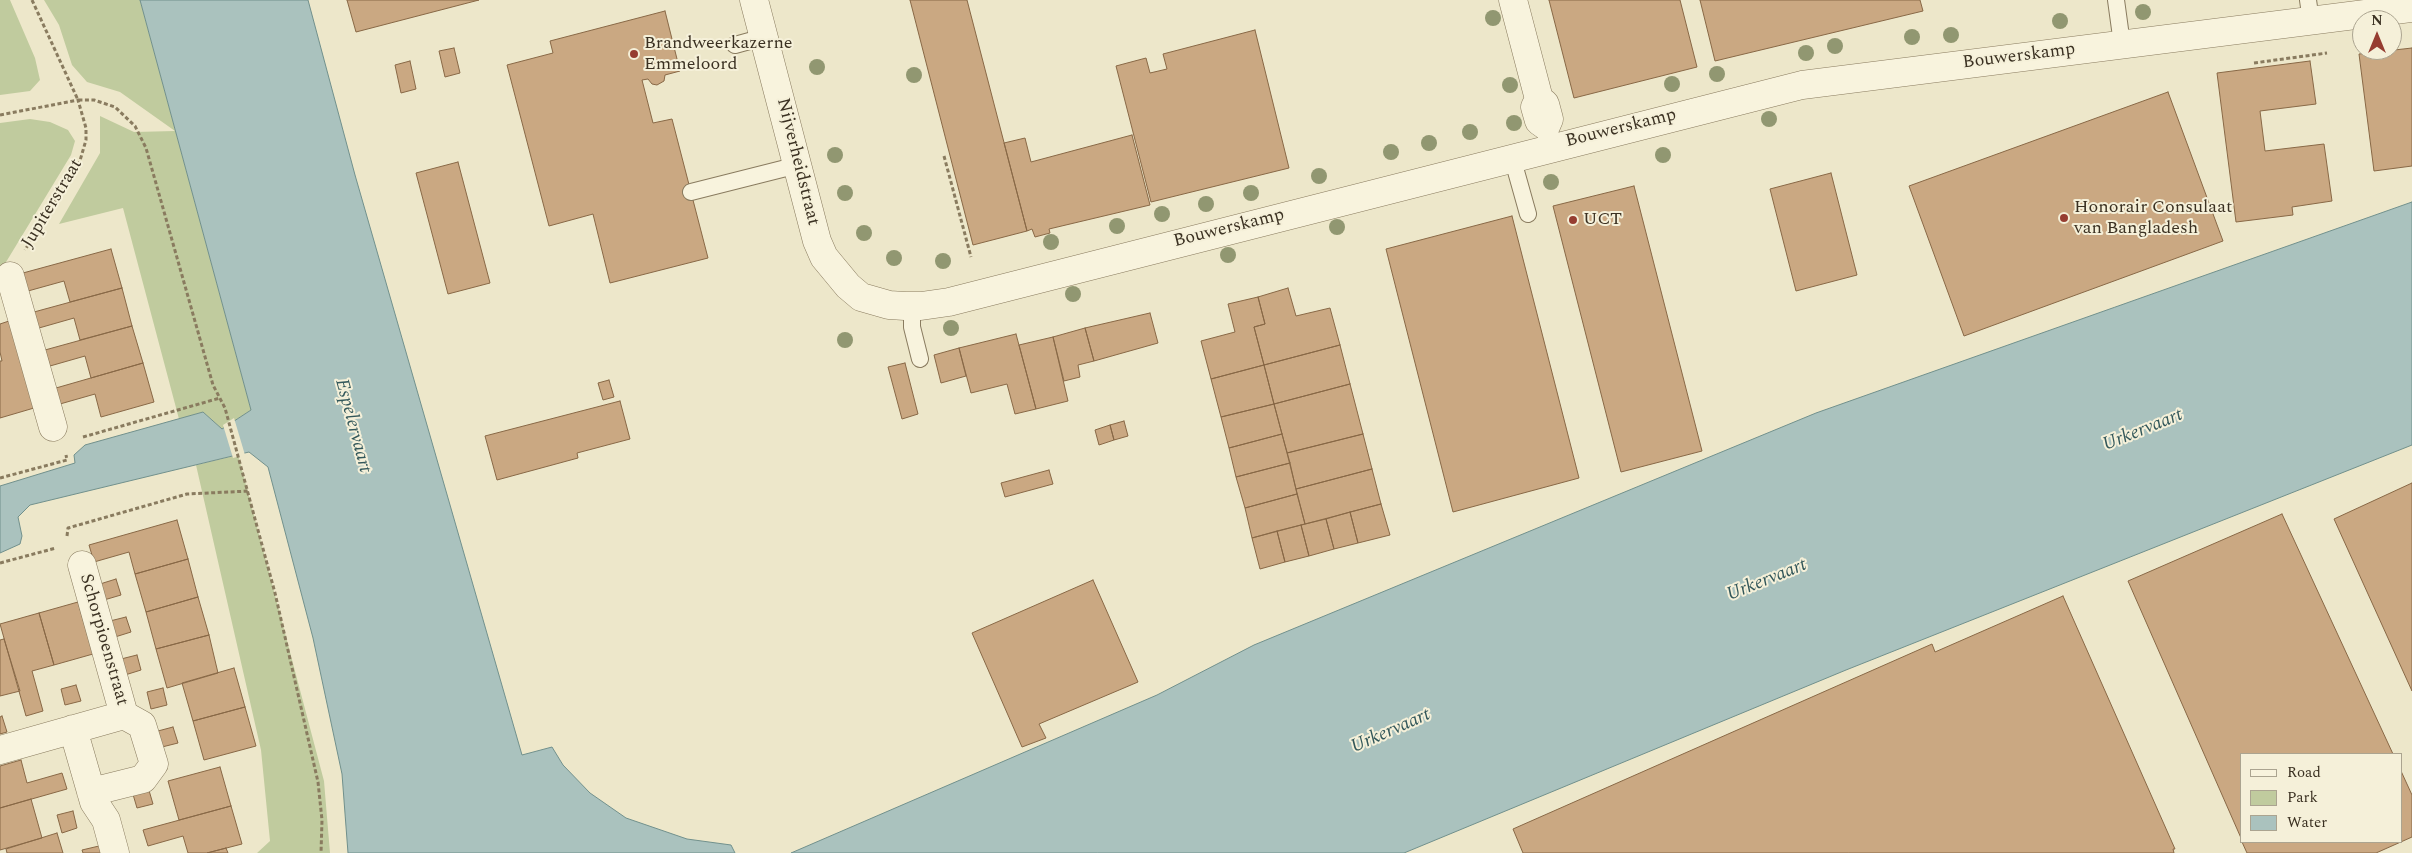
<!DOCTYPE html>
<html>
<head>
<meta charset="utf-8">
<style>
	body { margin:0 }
	#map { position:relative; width:2412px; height:853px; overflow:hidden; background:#ede7ca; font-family:Spectral,serif }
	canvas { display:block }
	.legend { position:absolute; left:2240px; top:753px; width:162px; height:90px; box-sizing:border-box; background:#f5f0d9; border:1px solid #aba490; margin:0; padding:6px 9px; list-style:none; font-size:15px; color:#3b3122 }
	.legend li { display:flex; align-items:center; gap:10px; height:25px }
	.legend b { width:25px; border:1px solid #aba490 }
	.north { position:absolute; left:2352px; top:10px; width:50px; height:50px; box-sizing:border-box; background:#f5f0d9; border:1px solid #aba490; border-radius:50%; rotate:0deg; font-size:14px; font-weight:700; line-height:20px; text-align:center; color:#3b3122 }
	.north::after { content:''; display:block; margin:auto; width:18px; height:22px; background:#963d31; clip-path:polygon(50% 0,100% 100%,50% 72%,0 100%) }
</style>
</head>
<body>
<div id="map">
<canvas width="2412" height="853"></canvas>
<ul class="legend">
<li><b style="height:6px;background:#f8f3dd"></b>Road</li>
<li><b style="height:14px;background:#c0cb9e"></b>Park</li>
<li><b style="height:14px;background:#aac2be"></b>Water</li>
</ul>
<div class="north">N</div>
</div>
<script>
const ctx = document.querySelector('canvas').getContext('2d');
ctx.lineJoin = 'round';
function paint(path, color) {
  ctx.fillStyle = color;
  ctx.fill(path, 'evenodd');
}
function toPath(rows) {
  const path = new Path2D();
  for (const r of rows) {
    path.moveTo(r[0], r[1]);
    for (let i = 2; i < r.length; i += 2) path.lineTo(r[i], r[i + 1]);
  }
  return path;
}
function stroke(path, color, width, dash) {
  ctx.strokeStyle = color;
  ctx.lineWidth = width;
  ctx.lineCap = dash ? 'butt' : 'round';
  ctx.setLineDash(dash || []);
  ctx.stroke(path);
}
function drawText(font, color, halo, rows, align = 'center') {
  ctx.font = font + ' Spectral,serif';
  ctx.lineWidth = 4;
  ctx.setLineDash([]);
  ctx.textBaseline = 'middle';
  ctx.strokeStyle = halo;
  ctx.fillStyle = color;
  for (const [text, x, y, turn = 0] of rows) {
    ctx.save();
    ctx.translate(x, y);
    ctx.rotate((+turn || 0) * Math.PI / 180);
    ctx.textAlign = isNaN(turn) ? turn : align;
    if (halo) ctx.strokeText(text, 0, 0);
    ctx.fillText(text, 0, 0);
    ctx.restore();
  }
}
paint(toPath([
	[0,0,10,0,35,58,40,80,30,91,0,95],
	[44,0,140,0,251,410,222,429,203,412,179,419,123,208,59,224,100,153,100,116,134,132,175,131,120,92,87,82,72,65,59,25],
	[30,119,50,122,68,130,75,141,71,155,0,272,0,123],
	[238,455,324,781,330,853,257,853,270,841,261,750,196,465]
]), '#c0cb9e');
const water = toPath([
	[140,0,308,0,355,175,522,755,552,747,563,765,590,793,626,818,687,839,731,845,735,853,348,853,342,774,313,638,268,467,249,452,30,505,18,517,22,536,20,544,0,553,0,486,75,463,74,455,85,445,203,412,222,429,251,410,140,0],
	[2412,202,2412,445,1846,670,1404,853,791,853,1157,695,1254,645,1816,413,2412,202]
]);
paint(water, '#aac2be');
stroke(water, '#71908c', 1);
paint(toPath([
	[234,418,245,455,233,458,223,425]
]), '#ede7ca');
const building = toPath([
	[347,0,479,0,356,32,347,0],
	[910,0,967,0,1027,231,973,245,910,0],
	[1549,0,1680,0,1697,67,1574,98,1549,0],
	[1700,0,1920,0,1923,11,1715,61,1700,0],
	[665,11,680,71,665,75,664,81,657,85,652,84,648,79,642,80,653,123,672,119,708,258,610,283,593,214,549,226,507,65,553,53,550,41,665,11],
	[1255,30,1289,168,1151,202,1116,66,1146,58,1150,73,1167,69,1163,54,1255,30],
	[454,48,460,73,445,77,439,51,454,48],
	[2412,48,2412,166,2374,171,2359,54,2412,48],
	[410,61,416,89,401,93,395,65,410,61],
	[2310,61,2316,104,2260,111,2265,151,2324,144,2332,201,2292,207,2293,215,2236,222,2217,73,2310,61],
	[2168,92,2223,241,1964,336,1909,186,2168,92],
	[1132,135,1150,205,1049,229,1050,233,1035,237,1032,229,1027,231,1004,143,1025,138,1031,162,1132,135],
	[458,162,490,283,448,294,416,173,458,162],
	[1831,173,1857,275,1796,291,1770,189,1831,173],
	[1634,186,1702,451,1621,472,1553,206,1634,186],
	[1512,216,1579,478,1453,512,1386,249,1512,216],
	[111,249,122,288,70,302,64,281,28,291,23,273,111,249],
	[122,288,132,326,80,340,74,318,39,328,34,312,122,288],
	[1288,288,1296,316,1330,308,1340,345,1264,365,1254,327,1265,324,1258,297,1288,288],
	[1258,297,1265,324,1254,327,1264,365,1211,379,1201,341,1235,332,1228,304,1258,297],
	[1150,313,1158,343,1094,361,1085,328,1150,313],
	[9,321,34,408,0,418,0,361,2,361,0,352,0,324,9,321],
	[132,326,143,363,91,378,85,356,50,366,45,350,132,326],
	[1085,328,1094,361,1078,365,1080,377,1064,381,1053,337,1085,328],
	[1016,334,1036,409,1015,414,1007,384,971,393,959,348,1016,334],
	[1053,337,1068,401,1036,409,1019,345,1053,337],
	[1340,345,1350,384,1274,404,1264,365,1340,345],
	[959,348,966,376,941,383,934,355,959,348],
	[143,363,154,402,101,417,95,394,60,404,56,388,143,363],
	[905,363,918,414,902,419,888,367,905,363],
	[1264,365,1274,404,1221,417,1211,379,1264,365],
	[609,380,614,397,603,400,598,383,609,380],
	[1350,384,1363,434,1287,453,1274,404,1350,384],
	[620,401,630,439,577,453,578,458,497,480,485,436,620,401],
	[1274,404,1282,434,1229,448,1221,417,1274,404],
	[1124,421,1128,436,1114,440,1110,425,1124,421],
	[1110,425,1114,440,1099,445,1095,430,1110,425],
	[1282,434,1290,463,1236,477,1229,448,1282,434],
	[1363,434,1372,469,1296,489,1287,453,1363,434],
	[1290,463,1297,494,1245,508,1236,477,1290,463],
	[1372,469,1381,504,1305,524,1296,489,1372,469],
	[1049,470,1053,484,1005,497,1001,483,1049,470],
	[2412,483,2412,691,2334,519,2412,483],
	[1297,494,1305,524,1252,538,1245,508,1297,494],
	[1381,504,1390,535,1358,543,1350,512,1381,504],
	[1350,512,1358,543,1334,549,1326,519,1350,512],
	[2282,514,2393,754,2241,754,2241,838,2128,581,2282,514],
	[1326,519,1334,549,1309,556,1301,525,1326,519],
	[177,520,188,559,135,574,129,552,94,562,89,545,177,520],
	[1301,525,1309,556,1285,562,1277,531,1301,525],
	[1277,531,1285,562,1260,569,1252,538,1277,531],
	[188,559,198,597,146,612,135,574,188,559],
	[116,579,121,595,104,600,100,584,116,579],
	[1093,580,1138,682,1039,724,1046,738,1022,747,972,633,1093,580],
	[2063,596,2175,849,2173,849,2174,853,1523,853,1513,829,1932,644,1935,652,2063,596],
	[198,597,209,635,156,649,146,612,198,597],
	[78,602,93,654,54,665,39,613,78,602],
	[39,613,54,665,32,671,43,711,26,716,0,624,39,613],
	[126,617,131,632,115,637,110,621,126,617],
	[209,635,218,673,167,688,156,649,209,635],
	[4,639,20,691,0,696,0,640,4,639],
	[137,655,141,670,125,675,121,659,137,655],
	[234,668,245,707,193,721,182,683,234,668],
	[76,685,81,701,65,705,61,689,76,685],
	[163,688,167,705,151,709,147,692,163,688],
	[245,707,256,746,204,760,193,721,245,707],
	[2,716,7,732,0,734,0,717,2,716],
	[173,727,178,743,162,747,158,731,173,727],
	[21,760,27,783,62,773,67,789,0,808,0,766,21,760],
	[220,767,231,806,179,820,168,781,220,767],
	[2401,771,2412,795,2412,837,2376,853,2247,853,2242,842,2401,842,2401,771],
	[148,787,153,804,137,808,132,791,148,787],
	[31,799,42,838,0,850,0,808,31,799],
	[231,806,242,844,207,853,188,853,183,836,148,846,143,830,231,806],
	[73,811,77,828,62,833,57,815,73,811],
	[57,833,63,853,7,853,6,849,57,833],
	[99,846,101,853,83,853,82,850,99,846],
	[226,848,228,853,207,853,226,848]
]);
paint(building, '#caa882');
stroke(building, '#886846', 1);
const service = toPath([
	[2116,0,2122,44],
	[2308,0,2311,21],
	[735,45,764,37],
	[1512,157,1528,214],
	[691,192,798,165],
	[912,306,912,327,920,359]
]);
const minor = toPath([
	[754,0,817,241,824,257,848,286,861,297,889,305,905,306,921,306,949,302,1802,85,2412,8],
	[1513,0,1539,99],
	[1539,99,1545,104,1549,119,1546,126,1539,121,1535,107,1539,99],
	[10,276,53,427],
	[73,729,94,802,106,820,115,853],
	[0,750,124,715,82,565],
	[91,792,143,779,154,764,142,725,124,715]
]);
stroke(service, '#897b5f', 18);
stroke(minor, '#897b5f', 29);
stroke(toPath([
	[32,0,78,100,94,100,115,107,135,126,146,148,213,385,225,408,275,593,318,782,322,820,321,853],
	[2254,63,2327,53],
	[0,115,78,100,86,128,86,140,79,164,25,250],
	[944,156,971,257],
	[83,437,220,398],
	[0,478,67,460,66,455],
	[67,536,68,528,187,494,249,491],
	[0,563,56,548]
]), '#897b5f', 3, [4, 2.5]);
stroke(service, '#f8f3dd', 16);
stroke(minor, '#f8f3dd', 28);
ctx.fillStyle = '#919771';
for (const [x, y] of [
	[2143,12],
	[1493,18],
	[2060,21],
	[1951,35],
	[1912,37],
	[1835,46],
	[1806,53],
	[817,67],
	[1717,74],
	[914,75],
	[1672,84],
	[1510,85],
	[1769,119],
	[1514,123],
	[1470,132],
	[1429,143],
	[1391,152],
	[835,155],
	[1663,155],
	[1319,176],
	[1551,182],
	[845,193],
	[1251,193],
	[1206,204],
	[1162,214],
	[1117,226],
	[1337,227],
	[864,233],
	[1051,242],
	[1228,255],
	[894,258],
	[943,261],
	[1073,294],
	[951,328],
	[845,340]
]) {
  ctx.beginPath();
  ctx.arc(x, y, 8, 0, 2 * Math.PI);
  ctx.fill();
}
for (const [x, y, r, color] of [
	[634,54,5,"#963d31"],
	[2064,218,5,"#963d31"],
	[1573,220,5,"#963d31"]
]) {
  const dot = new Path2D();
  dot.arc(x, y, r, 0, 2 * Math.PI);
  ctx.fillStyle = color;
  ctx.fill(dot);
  stroke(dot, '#f5f0d9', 2);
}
drawText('18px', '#3b3122', '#f5f0d9', [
	["Brandweerkazerne",644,44],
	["Emmeloord",644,65],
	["Honorair Consulaat",2074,208],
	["van Bangladesh",2074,229],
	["UCT",1583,220]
], 'left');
drawText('18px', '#3b3122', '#f5f0d9', [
	["Bouwerskamp",2019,57,-7],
	["Bouwerskamp",1621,129,-14],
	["Nijverheidstraat",797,162,76],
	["Jupiterstraat",53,204,-59],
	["Bouwerskamp",1229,229,-14],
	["Schorpioenstraat",103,640,74]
]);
drawText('italic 19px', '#32575a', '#f5f0d9', [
	["Espelervaart",352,426,75],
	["Urkervaart",2143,431,-22],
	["Urkervaart",1767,581,-22],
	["Urkervaart",1391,732,-24]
]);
</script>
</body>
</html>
